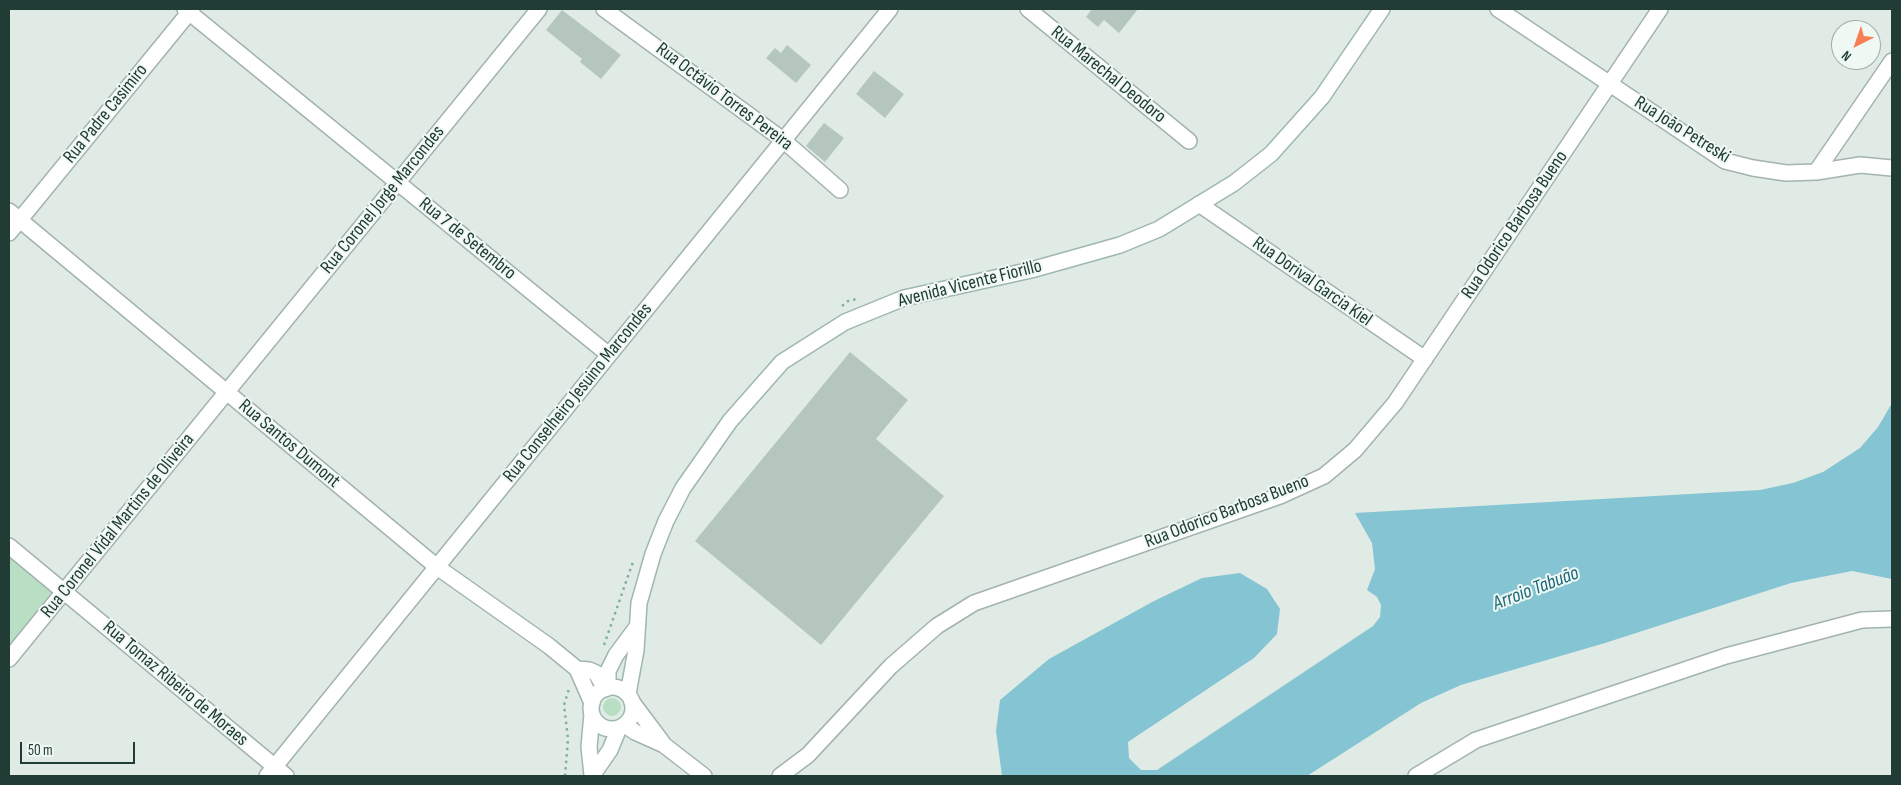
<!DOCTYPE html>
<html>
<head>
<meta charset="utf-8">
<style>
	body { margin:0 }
	#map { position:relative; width:1901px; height:785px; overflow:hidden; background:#e0ebe6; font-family:"Sofia Sans Condensed",sans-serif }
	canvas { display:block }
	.frame { position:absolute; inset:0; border:10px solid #203c35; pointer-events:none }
	.north { position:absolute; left:1831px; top:20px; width:50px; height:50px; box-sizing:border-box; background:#f0f8f4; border:1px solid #9dada8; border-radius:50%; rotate:221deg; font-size:14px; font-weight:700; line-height:20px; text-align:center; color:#203c35 }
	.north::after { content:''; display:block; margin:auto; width:18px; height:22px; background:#f77f53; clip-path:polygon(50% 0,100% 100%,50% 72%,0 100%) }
	.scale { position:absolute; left:20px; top:742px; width:115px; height:22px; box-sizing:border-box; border:2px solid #203c35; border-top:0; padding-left:6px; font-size:15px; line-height:18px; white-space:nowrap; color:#203c35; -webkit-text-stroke:4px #f0f8f4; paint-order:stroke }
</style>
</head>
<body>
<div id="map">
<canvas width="1901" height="785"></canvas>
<div class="frame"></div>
<div class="north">N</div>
<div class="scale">50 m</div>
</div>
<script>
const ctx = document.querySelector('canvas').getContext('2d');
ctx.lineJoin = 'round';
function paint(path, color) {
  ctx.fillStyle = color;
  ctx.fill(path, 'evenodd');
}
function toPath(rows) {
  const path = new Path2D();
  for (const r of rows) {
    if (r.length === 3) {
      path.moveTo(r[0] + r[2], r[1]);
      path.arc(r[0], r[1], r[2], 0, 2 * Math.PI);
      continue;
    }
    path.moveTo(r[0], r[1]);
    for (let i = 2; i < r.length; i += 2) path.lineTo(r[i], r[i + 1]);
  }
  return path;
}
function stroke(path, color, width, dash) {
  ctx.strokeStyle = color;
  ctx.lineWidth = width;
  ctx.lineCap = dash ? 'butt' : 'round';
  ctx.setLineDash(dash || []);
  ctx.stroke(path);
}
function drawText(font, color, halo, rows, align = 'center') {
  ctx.font = font + ' "Sofia Sans Condensed",sans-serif';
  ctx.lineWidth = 4;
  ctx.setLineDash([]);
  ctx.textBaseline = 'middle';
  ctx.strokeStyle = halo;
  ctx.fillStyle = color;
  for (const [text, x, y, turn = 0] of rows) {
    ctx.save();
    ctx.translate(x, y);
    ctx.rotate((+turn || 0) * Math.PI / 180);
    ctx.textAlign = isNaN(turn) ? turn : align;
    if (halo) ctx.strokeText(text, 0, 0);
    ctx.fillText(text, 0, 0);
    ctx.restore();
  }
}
paint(toPath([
	[9,546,61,589,9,654],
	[612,707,9]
]), '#b8dec3');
paint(toPath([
	[1892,403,1892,579,1852,571,1791,583,1605,643,1461,685,1421,703,1307,776,1002,776,996,731,1000,700,1049,659,1154,601,1202,578,1240,573,1267,589,1280,609,1277,634,1254,658,1128,742,1129,758,1141,770,1157,770,1373,626,1380,617,1381,605,1377,597,1367,590,1375,569,1372,543,1355,513,1760,490,1793,483,1823,472,1860,448,1878,427]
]), '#85c5d3');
paint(toPath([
	[1090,9,1138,9,1119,33,1104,20,1098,27,1086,17,1091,10],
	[562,10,621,55,601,79,580,62,582,59,546,30],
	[787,45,811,65,796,83,766,58,775,48,781,53],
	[874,71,904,94,885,118,856,94],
	[824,123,844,138,825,162,806,146],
	[850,352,908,400,876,439,944,496,821,645,695,541]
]), '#b5c6bf');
const minor = toPath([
	[185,9,609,355],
	[604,9,783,140,840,190],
	[1028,9,1189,141],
	[1498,9,1725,161,1753,168,1786,173,1816,172,1860,165,1892,168],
	[1816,172,1892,61],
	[1199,204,1425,359],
	[9,233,192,9],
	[9,546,286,776],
	[267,776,890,9],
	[780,776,808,755,891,666,937,626,974,603,1280,496,1324,476,1355,450,1395,403,1660,9],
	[1416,776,1476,740,1726,656,1862,620,1892,619]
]);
const tertiary = toPath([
	[9,211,437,567,549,646,577,669],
	[9,659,539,9],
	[577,669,589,670,596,673,605,689],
	[577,669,592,703],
	[632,702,662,742],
	[625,725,635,732,664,745,704,776]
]);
const secondary = toPath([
	[612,708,21],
	[608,688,608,671,616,655,636,628],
	[628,694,636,650,639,603,653,554,666,521,683,488,730,421,782,362,845,322,904,298,1031,270,1120,245,1159,229,1234,183,1271,154,1322,97,1382,9],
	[592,714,589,747,592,775],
	[592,776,610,750,619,728]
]);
stroke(minor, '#a3b3ad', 18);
stroke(tertiary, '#a3b3ad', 18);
stroke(secondary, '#9eb7af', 18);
stroke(toPath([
	[842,306,848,301,857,299],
	[604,645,634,559],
	[565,776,568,739,564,705,569,689]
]), '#7fb0a2', 2.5, [2.5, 4]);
stroke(minor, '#fff', 15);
stroke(tertiary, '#fff', 15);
stroke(secondary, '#fff', 15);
drawText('19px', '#203c35', '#f0f8f4', [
	["Rua Marechal Deodoro",1108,75,39],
	["Rua Octávio Torres Pereira",724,97,37],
	["Rua Padre Casimiro",106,114,-51],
	["Rua João Petreski",1682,130,32],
	["Rua Coronel Jorge Marcondes",383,200,-51],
	["Rua Odorico Barbosa Bueno",1515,225,-56],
	["Rua 7 de Setembro",467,239,39],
	["Rua Dorival Garcia Kiel",1312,282,35],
	["Avenida Vicente Fiorillo",970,284,-14],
	["Rua Conselheiro Jesuino Marcondes",578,393,-51],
	["Rua Santos Dumont",289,444,40],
	["Rua Odorico Barbosa Bueno",1227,512,-21],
	["Rua Coronel Vidal Martins de Oliveira",118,526,-51],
	["Rua Tomaz Ribeiro de Moraes",175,684,40]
]);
drawText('italic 20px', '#18677a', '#f0f8f4', [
	["Arroio Tabuão",1536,589,-21]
]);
</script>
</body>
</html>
